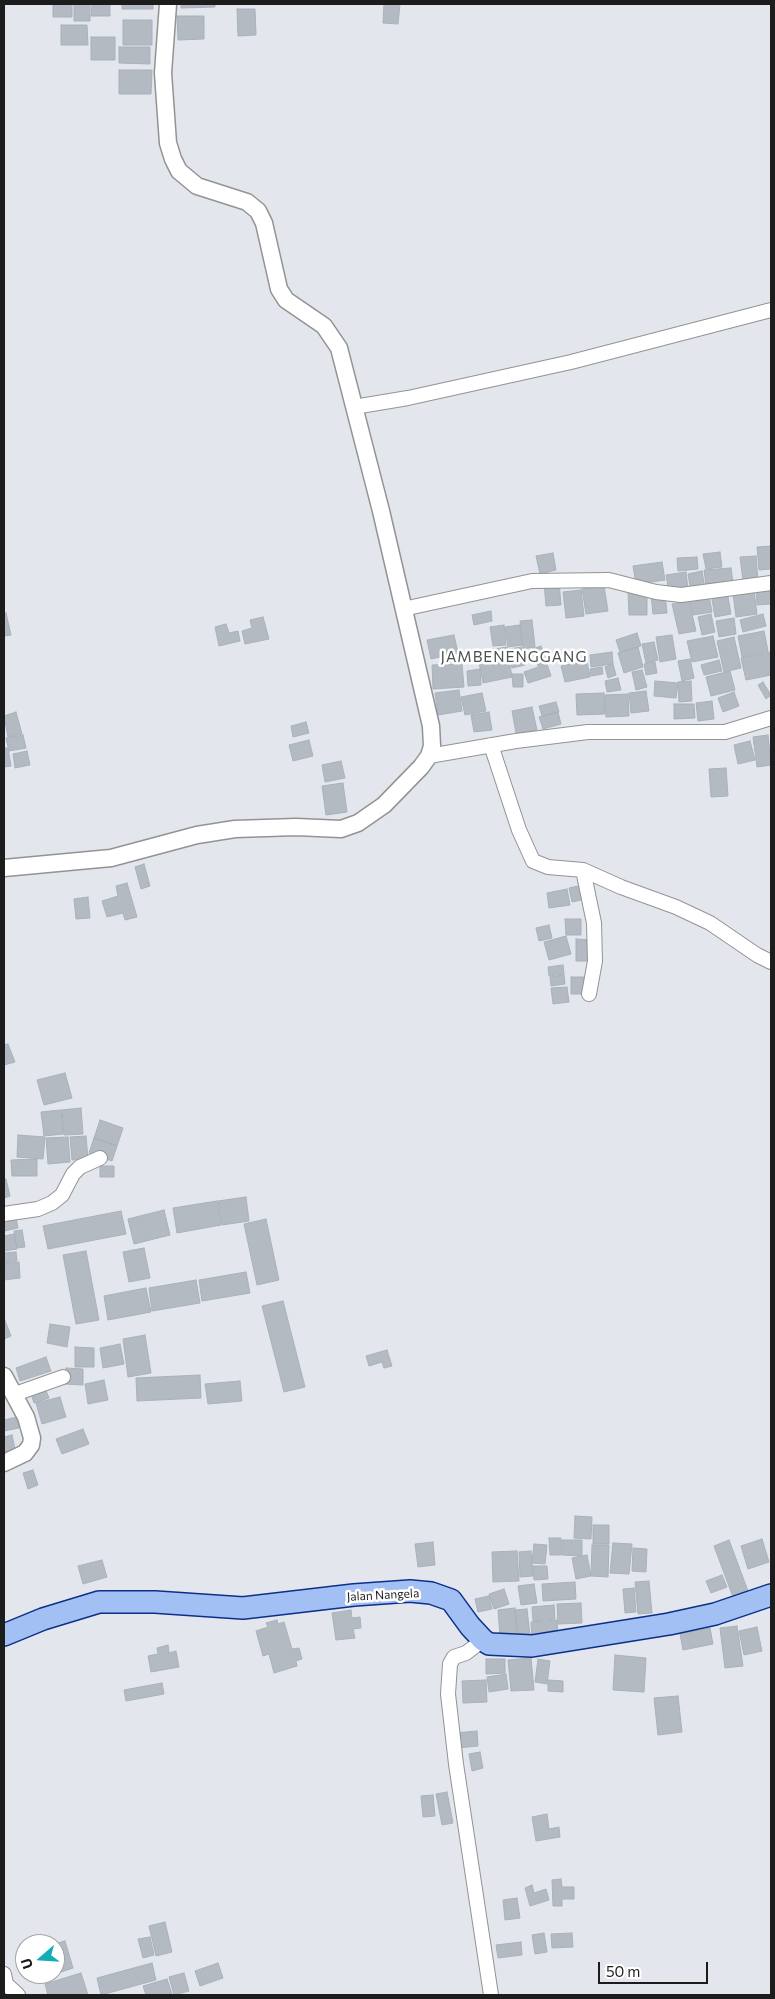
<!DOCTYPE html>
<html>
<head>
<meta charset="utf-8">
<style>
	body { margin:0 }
	#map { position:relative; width:775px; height:1999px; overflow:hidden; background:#e3e6ed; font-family:Commissioner,sans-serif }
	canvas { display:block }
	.frame { position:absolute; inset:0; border:5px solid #1c1c1c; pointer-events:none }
	.north { position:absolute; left:15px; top:1934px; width:50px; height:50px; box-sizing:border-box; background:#fff; border:1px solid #a4a4a4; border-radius:50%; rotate:251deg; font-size:14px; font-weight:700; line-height:20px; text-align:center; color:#1c1c1c }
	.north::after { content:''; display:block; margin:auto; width:18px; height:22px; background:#11aeb8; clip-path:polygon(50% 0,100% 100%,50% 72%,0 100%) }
	.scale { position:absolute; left:598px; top:1962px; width:110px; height:22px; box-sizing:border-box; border:2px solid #1c1c1c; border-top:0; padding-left:6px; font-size:15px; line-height:18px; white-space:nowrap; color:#1c1c1c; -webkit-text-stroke:4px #fff; paint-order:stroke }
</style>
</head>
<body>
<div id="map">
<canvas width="775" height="1999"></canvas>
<div class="frame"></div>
<div class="north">U</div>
<div class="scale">50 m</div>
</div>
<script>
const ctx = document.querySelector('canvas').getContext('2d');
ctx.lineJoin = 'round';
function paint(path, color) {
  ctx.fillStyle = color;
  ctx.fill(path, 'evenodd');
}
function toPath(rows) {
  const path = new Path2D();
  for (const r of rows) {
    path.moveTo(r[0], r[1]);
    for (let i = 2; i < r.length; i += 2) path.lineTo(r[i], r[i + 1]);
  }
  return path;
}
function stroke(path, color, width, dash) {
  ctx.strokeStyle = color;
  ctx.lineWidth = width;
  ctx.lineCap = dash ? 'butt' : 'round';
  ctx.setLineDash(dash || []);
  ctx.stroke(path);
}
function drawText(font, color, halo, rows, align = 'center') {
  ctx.font = font + ' Commissioner,sans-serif';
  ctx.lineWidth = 5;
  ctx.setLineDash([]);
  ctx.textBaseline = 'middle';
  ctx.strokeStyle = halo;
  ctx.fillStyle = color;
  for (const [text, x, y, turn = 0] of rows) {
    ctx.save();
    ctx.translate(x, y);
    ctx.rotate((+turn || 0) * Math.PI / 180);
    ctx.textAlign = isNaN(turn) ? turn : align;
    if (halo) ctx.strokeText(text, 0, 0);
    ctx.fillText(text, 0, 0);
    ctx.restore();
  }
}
const building = toPath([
	[53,4,72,4,72,17,53,17,53,4],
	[74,4,90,4,90,21,74,21,74,4],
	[92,4,110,4,110,16,91,16,92,4],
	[122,4,153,4,153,9,122,9,122,4],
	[181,4,215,4,215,7,181,8,181,4],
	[384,4,400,4,398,24,383,23,384,4],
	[237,9,255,9,256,35,238,36,237,9],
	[177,16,204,16,204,39,178,40,177,16],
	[123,20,152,20,152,45,123,45,123,20],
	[61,25,87,25,88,45,61,45,61,25],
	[91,37,115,37,115,60,91,60,91,37],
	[119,47,150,47,150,64,119,63,119,47],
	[119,70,152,70,151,94,119,94,119,70],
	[771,546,771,569,759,570,757,547,771,546],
	[720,552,722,567,706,569,703,554,720,552],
	[553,553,556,570,540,574,536,556,553,553],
	[756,556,758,580,743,581,740,557,756,556],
	[697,557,698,569,678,571,677,558,697,557],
	[662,562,665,580,636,584,633,566,662,562],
	[731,568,733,583,706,586,704,570,731,568],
	[702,571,705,589,691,592,688,574,702,571],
	[686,572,688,589,669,592,666,575,686,572],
	[559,581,561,605,546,606,544,583,559,581],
	[604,586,608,611,586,614,582,589,604,586],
	[771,588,771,604,757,605,756,589,771,588],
	[581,590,584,616,566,618,563,592,581,590],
	[628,591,647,592,647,615,629,615,628,591],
	[727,591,731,614,715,617,711,593,727,591],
	[754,591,757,614,736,617,733,594,754,591],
	[665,594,667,613,653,614,651,595,665,594],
	[709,596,712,612,693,615,690,600,709,596],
	[689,601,696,631,679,634,672,604,689,601],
	[491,611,492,621,474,625,472,615,491,611],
	[6,613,11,635,4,636,4,614,6,613],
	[711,614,715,632,702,635,698,617,711,614],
	[763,614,766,626,743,632,740,620,763,614],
	[263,617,269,639,245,644,242,631,252,628,250,620,263,617],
	[734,618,736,634,719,637,716,621,734,618],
	[532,620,535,647,523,649,520,621,532,620],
	[226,624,229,633,238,631,240,641,219,646,215,627,226,624],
	[504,625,506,645,493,646,490,627,504,625],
	[520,625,522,645,508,647,505,627,520,625],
	[764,631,768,651,742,657,738,636,764,631],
	[637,633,641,646,620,652,616,640,637,633],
	[454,635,458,653,431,659,427,640,454,635],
	[672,635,676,659,660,662,656,637,672,635],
	[713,636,718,657,692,662,687,641,713,636],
	[734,637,741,668,724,672,717,641,734,637],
	[654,642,658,660,646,663,642,644,654,642],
	[541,646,547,663,538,666,532,649,541,646],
	[507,647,512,677,483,683,477,652,507,647],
	[521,647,525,665,512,668,509,649,521,647],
	[638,647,643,667,624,673,618,653,638,647],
	[612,652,613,664,591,667,590,655,612,652],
	[770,652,771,675,746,680,741,658,770,652],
	[690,659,694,678,682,681,678,661,690,659],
	[719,660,722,671,704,675,701,665,719,660],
	[587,661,590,677,565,682,561,666,587,661],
	[655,662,657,673,646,675,644,664,655,662],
	[462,664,464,687,433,689,432,665,462,664],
	[547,664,551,676,528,683,524,672,547,664],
	[613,664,616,675,608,678,605,667,613,664],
	[602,667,603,674,591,676,590,669,602,667],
	[480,669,481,685,468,686,467,671,480,669],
	[642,670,647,687,636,690,632,672,642,670],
	[730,671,735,690,711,696,706,677,730,671],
	[512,674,523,674,523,687,513,687,512,674],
	[618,678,621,690,607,692,605,681,618,678],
	[655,681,678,683,676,698,654,696,655,681],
	[691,681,692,701,679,702,678,682,691,681],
	[763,682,771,695,766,699,758,685,763,682],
	[459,690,462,711,438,715,435,693,459,690],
	[646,691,649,711,631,713,629,693,646,691],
	[734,692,739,706,723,712,718,698,734,692],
	[482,693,486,711,465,715,461,697,482,693],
	[604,693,605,714,577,715,576,694,604,693],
	[628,694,629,716,606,717,605,695,628,694],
	[712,701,714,719,698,721,696,703,712,701],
	[556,702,559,712,542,716,539,706,556,702],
	[674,704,694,704,695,718,674,719,674,704],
	[532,707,537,730,516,733,512,711,532,707],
	[16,712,22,734,8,737,4,716,16,712],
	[489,712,492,730,474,732,471,715,489,712],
	[558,712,561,724,543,729,539,717,558,712],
	[306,722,309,733,293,737,291,726,306,722],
	[23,735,26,748,9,751,6,738,23,735],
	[768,735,771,765,757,767,753,737,768,735],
	[309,740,313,756,293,761,289,745,309,740],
	[750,741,755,760,738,764,734,745,750,741],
	[4,748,8,748,11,766,4,767,4,748],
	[27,751,30,765,15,768,13,754,27,751],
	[341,761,345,778,325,782,322,765,341,761],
	[726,768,728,796,711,797,709,769,726,768],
	[343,783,347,812,326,815,322,786,343,783],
	[144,864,150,886,141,889,135,867,144,864],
	[127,883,137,917,125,920,123,913,107,917,102,901,118,896,116,886,127,883],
	[583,885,586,899,572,902,569,888,583,885],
	[567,889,570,905,549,908,547,893,567,889],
	[88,897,90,918,76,919,74,899,88,897],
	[565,919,581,919,581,935,566,935,565,919],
	[549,925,552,938,539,941,536,928,549,925],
	[566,936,571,954,549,960,544,942,566,936],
	[576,939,594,940,594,961,576,961,576,939],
	[563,965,564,974,549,976,548,967,563,965],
	[564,975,565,984,551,986,550,977,564,975],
	[571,977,586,977,586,994,571,994,571,977],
	[567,987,569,1002,553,1004,551,988,567,987],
	[8,1044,15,1062,4,1065,4,1045,8,1044],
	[65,1073,72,1098,44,1105,37,1080,65,1073],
	[81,1108,83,1134,64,1135,62,1110,81,1108],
	[61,1110,63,1134,44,1136,41,1112,61,1110],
	[100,1120,123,1128,117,1146,94,1138,100,1120],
	[18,1135,45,1137,43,1159,17,1157,18,1135],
	[86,1136,88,1159,72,1160,70,1137,86,1136],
	[68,1137,70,1162,48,1164,46,1138,68,1137],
	[94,1138,117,1146,112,1161,89,1153,94,1138],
	[37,1159,37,1176,12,1176,11,1160,37,1159],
	[100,1166,114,1166,114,1177,100,1177,100,1166],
	[6,1179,10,1196,4,1198,4,1180,6,1179],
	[246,1197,249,1221,222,1225,218,1201,246,1197],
	[217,1201,221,1225,177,1233,173,1208,217,1201],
	[164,1210,170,1235,134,1244,128,1219,164,1210],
	[121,1211,126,1234,48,1249,43,1226,121,1211],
	[15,1213,18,1228,4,1231,4,1215,15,1213],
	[266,1219,279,1280,257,1285,244,1224,266,1219],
	[22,1230,25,1247,17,1248,14,1231,22,1230],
	[14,1234,17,1249,4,1251,4,1236,14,1234],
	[144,1248,150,1278,129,1282,123,1252,144,1248],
	[86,1251,99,1320,76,1324,63,1255,86,1251],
	[16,1252,17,1261,4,1263,4,1253,16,1252],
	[19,1262,20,1278,4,1280,4,1264,19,1262],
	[246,1272,250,1293,202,1301,199,1280,246,1272],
	[196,1280,200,1303,152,1311,149,1288,196,1280],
	[146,1288,151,1312,108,1320,104,1296,146,1288],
	[283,1301,305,1387,284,1392,262,1306,283,1301],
	[4,1318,11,1336,4,1339,4,1318],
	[50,1324,70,1327,67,1347,47,1343,50,1324],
	[145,1335,151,1373,128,1377,123,1339,145,1335],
	[120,1344,124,1364,103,1368,100,1348,120,1344],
	[75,1347,94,1348,94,1367,75,1367,75,1347],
	[387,1350,392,1366,384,1368,382,1362,369,1366,366,1356,387,1350],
	[46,1357,51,1371,20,1381,16,1368,46,1357],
	[66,1368,83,1369,83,1385,65,1384,66,1368],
	[200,1375,201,1398,137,1401,136,1378,200,1375],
	[104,1380,108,1400,88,1404,85,1384,104,1380],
	[240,1381,242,1401,208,1404,205,1384,240,1381],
	[44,1386,49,1398,34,1403,30,1391,44,1386],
	[60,1397,66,1417,42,1424,36,1403,60,1397],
	[17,1417,19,1428,4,1431,4,1420,17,1417],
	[83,1429,89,1444,62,1454,56,1439,83,1429],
	[12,1435,15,1449,4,1452,4,1437,12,1435],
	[33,1470,38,1485,28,1489,23,1473,33,1470],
	[575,1516,592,1517,591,1539,574,1538,575,1516],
	[593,1525,609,1525,609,1544,593,1544,593,1525],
	[549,1538,561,1538,561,1555,550,1555,549,1538],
	[762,1539,769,1562,748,1569,741,1546,762,1539],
	[562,1540,582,1540,582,1556,562,1555,562,1540],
	[729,1540,748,1591,733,1597,714,1546,729,1540],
	[433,1542,435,1565,418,1567,415,1544,433,1542],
	[613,1543,632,1544,629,1574,610,1573,613,1543],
	[534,1544,547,1545,545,1564,532,1563,534,1544],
	[592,1545,609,1545,608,1577,591,1576,592,1545],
	[633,1548,647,1549,646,1572,632,1571,633,1548],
	[517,1551,519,1581,493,1582,492,1552,517,1551],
	[531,1551,533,1576,520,1577,519,1552,531,1551],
	[587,1555,591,1576,576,1579,572,1558,587,1555],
	[102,1560,107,1577,83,1584,78,1566,102,1560],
	[533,1566,547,1566,548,1579,534,1580,533,1566],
	[722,1575,727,1587,711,1593,706,1581,722,1575],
	[649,1581,652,1613,638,1614,635,1582,649,1581],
	[575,1582,576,1599,543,1601,542,1584,575,1582],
	[534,1584,537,1603,521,1605,518,1586,534,1584],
	[634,1588,636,1612,625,1613,623,1589,634,1588],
	[504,1589,509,1604,494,1609,489,1594,504,1589],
	[489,1596,492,1609,478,1612,475,1599,489,1596],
	[581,1603,582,1623,558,1624,557,1604,581,1603],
	[554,1605,555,1619,533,1621,532,1607,554,1605],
	[515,1608,517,1635,500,1637,498,1610,515,1608],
	[527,1609,530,1635,518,1636,515,1610,527,1609],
	[351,1610,352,1618,360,1617,361,1628,353,1629,355,1638,336,1640,332,1613,351,1610],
	[277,1620,278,1624,284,1622,292,1649,299,1648,302,1659,296,1661,297,1666,274,1673,269,1654,263,1656,256,1631,268,1627,266,1623,277,1620],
	[557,1620,558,1636,532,1639,531,1622,557,1620],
	[737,1626,743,1666,725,1668,720,1628,737,1626],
	[757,1627,762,1651,744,1655,739,1631,757,1627],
	[710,1628,713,1644,683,1650,680,1634,710,1628],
	[168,1645,169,1653,176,1651,179,1667,151,1672,148,1656,158,1654,157,1648,168,1645],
	[615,1655,646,1658,644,1692,613,1690,615,1655],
	[531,1658,534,1690,511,1691,508,1660,531,1658],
	[486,1659,505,1659,505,1673,486,1674,486,1659],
	[538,1659,550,1661,547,1684,535,1682,538,1659],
	[506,1674,508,1689,489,1692,487,1677,506,1674],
	[486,1680,487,1702,463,1703,462,1681,486,1680],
	[548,1680,563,1681,563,1692,548,1691,548,1680],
	[162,1683,164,1694,126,1701,124,1690,162,1683],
	[678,1696,682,1732,658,1735,654,1698,678,1696],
	[477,1731,478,1746,457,1748,455,1733,477,1731],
	[480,1752,483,1768,472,1771,469,1754,480,1752],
	[447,1792,453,1823,442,1825,436,1794,447,1792],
	[433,1795,435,1816,423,1817,421,1796,433,1795],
	[547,1814,549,1829,559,1827,560,1837,536,1841,532,1817,547,1814],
	[561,1879,562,1887,574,1887,574,1899,562,1899,562,1906,553,1906,552,1880,561,1879],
	[532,1885,534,1893,546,1889,549,1900,530,1906,525,1888,532,1885],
	[517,1898,520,1918,505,1920,503,1900,517,1898],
	[165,1922,172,1952,156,1956,149,1926,165,1922],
	[544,1933,547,1952,535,1954,532,1935,544,1933],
	[572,1933,573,1947,552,1948,551,1934,572,1933],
	[150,1937,154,1955,143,1958,138,1939,150,1937],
	[65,1941,73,1968,55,1974,54,1944,65,1941],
	[521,1942,522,1955,498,1958,496,1945,521,1942],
	[152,1963,156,1980,101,1995,97,1978,152,1963],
	[218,1963,223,1978,200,1986,195,1971,218,1963],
	[81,1973,88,1995,48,1995,45,1984,81,1973],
	[184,1973,189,1991,174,1995,169,1977,184,1973],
	[167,1979,172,1994,146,1995,143,1986,167,1979]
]);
paint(building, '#b3bac1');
stroke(building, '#a7b2bd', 1);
const minor = toPath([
	[354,407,408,398,571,362,771,310],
	[403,609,532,581,609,580,656,592,681,595,771,583],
	[491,745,519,830,533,861,548,867,583,870,621,887,676,907,710,923,757,955,771,962],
	[429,756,516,741,588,732,725,732,771,718],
	[583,870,594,923,595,961,589,994],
	[4,1214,38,1209,52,1203,62,1195,73,1174,80,1167,100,1158],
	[15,1394,63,1377],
	[483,1640,466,1653,454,1657,450,1664,448,1694,456,1764,491,1995],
	[4,1974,6,1984,18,1995]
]);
const tertiary = toPath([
	[4,868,111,858,197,835,235,829,296,827,341,829,358,823,384,805,421,767,429,756,432,746,431,726,381,511,339,348,324,326,286,300,279,289,264,223,258,211,247,202,197,186,179,171,173,159,168,143,163,73,168,4],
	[4,1376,26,1417,32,1438,31,1445,25,1453,4,1463]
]);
const primary = toPath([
	[4,1635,43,1619,99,1602,155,1602,243,1608,354,1595,410,1591,431,1593,451,1600,470,1626,483,1640,489,1644,532,1646,669,1624,715,1614,771,1595]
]);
stroke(minor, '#939393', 16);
stroke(tertiary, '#939393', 19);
stroke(primary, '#0d2f88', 24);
stroke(minor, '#fff', 14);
stroke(tertiary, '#fff', 16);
stroke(primary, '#a2c0f3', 21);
drawText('12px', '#1c1c1c', '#fff', [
	["Jalan Nangela",383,1595,-3]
]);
ctx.letterSpacing = '1px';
drawText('15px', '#4f4f4f', '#fff', [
	["JAMBENENGGANG",514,657]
]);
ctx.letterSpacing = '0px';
</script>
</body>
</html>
